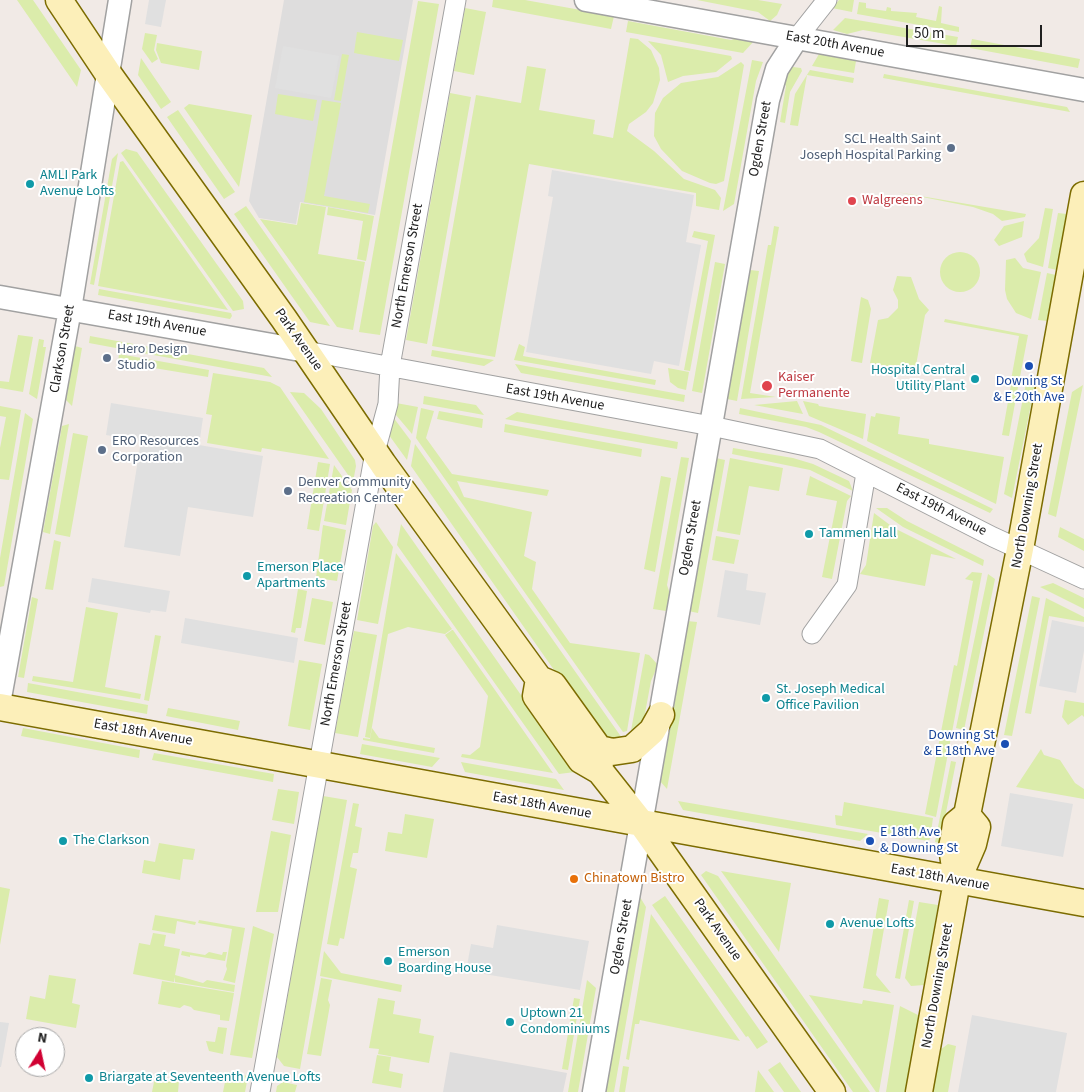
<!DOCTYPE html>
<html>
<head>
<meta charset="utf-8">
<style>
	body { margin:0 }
	#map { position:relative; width:1084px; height:1092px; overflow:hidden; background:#f1eae6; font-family:"Source Sans 3",sans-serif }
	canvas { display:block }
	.north { position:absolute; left:15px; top:1027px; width:50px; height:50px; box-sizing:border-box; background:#fff; border:1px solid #a6a6a6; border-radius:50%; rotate:10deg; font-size:14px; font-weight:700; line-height:20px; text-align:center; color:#202020 }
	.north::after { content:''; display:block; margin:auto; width:18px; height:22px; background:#d00032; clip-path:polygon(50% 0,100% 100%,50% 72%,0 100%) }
	.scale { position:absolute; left:906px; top:25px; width:136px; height:22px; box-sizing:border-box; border:2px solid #202020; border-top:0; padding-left:6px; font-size:15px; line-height:18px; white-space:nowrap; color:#202020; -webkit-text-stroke:4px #fff; paint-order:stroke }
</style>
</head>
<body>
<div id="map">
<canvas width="1084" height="1092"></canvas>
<div class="north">N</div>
<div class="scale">50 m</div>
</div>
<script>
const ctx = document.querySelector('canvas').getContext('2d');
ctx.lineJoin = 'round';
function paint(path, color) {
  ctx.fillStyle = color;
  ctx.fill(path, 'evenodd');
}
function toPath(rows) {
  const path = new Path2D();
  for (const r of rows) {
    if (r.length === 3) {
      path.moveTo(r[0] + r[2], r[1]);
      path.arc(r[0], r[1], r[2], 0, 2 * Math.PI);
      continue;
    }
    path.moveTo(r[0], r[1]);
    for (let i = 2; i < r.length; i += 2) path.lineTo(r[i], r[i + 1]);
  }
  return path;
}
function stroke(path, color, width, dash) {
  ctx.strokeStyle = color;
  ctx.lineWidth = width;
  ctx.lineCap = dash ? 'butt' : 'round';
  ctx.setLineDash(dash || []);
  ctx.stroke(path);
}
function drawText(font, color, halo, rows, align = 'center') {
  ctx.font = font + ' "Source Sans 3",sans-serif';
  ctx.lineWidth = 4;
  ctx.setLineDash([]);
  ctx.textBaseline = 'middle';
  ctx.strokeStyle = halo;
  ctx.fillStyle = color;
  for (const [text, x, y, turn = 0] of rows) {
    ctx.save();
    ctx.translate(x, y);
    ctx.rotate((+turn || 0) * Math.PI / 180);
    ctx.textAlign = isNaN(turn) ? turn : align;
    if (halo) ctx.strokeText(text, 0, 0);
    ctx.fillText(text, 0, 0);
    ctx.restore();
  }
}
paint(toPath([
	[284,0,413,0,375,215,300,202,296,224,259,218,249,201],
	[450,1052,567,1073,563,1092,443,1092]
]), '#dedddd');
paint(toPath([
	[17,0,33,0,81,70,77,87],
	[493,0,525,0,614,16,611,29,492,7],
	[697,0,758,0,782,4,777,15,770,21,758,12],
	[839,0,854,0,852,12,832,8],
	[418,1,439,4,380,335,359,332],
	[859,2,866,3,866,8,886,11,887,7,891,8,891,11,917,13,916,17,936,21,939,6,942,7,941,23,959,27,959,32,857,14],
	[465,8,486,12,474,75,454,71],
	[845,18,958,37,956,46,863,30,847,34,833,30],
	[628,21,731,40,740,37,754,41,743,53,626,32],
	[357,32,403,40,399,61,354,53],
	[145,33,157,35,154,50,158,59,152,63,142,49],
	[630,38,638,39,651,50,659,68,660,80,653,103,646,112,629,124,627,131,654,151,684,179,715,190,721,198,719,210,696,206,696,193,529,164,495,357,432,346,476,95,521,103,527,66,546,69,539,110,595,120,593,134,613,138],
	[972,39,1080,59,1078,68,970,48],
	[648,41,731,56,732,59,716,72,683,76,668,82,661,55],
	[157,43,202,51,199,70,161,63,156,50],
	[342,54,349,55,341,101,334,100],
	[819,54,856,61,854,73,812,66],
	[141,58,171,102,161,109,138,75],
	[752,60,763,62,756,81,734,204,723,211],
	[741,62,744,65,724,181,716,184,710,183,682,171,661,149,654,136,655,113,663,98,681,83,718,77],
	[785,66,801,68,802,71,790,92,785,123,780,122,786,86,782,81],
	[810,70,854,78,853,83,807,75,798,126,790,125,795,94],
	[884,74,1067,107,1070,112,883,78],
	[450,93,471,97,427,344,406,340],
	[278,94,317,100,313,121,275,114],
	[322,100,341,103,324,196,370,204,368,213,304,202],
	[189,104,252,115,239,187,184,108],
	[178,110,235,192,224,199,167,117],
	[126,149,137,152,243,301,244,309,233,311,121,153],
	[118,153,94,285,90,284,112,159],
	[123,161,228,310,98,286,120,162],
	[897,192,1026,214,1025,217,1002,221,993,214,973,207],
	[301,203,326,207,318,254,365,262,353,330,337,327,260,219,297,225],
	[246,206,330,326,310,322,234,214],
	[328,207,374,216,366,261,357,259,363,221,327,215],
	[1045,208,1053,209,1043,267,1027,262,1024,254,1039,238],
	[1058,213,1067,214,1057,270,1048,268],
	[1024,221,1022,237,999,246,994,240,1004,226],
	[774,226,779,227,750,393,776,397,741,399,768,245,771,245],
	[694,231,715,235,690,371,684,370,708,241,692,237],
	[960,272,20],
	[1015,258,1023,268,1041,272,1031,319,1016,313,1007,299,1005,290,1006,260],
	[715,262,725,264,702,393,692,391],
	[750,270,759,271,737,401,727,399],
	[1047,273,1056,275,1047,321,1038,320],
	[897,276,911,277,919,299,929,310,925,315,915,371,870,363,878,320,888,318,898,308,898,300,893,290],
	[99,289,231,313,232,316,230,319,98,295],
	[861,297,868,300,871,309,862,363,851,361],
	[945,319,1028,335,1019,382,1011,380,1019,336,944,322],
	[18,335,33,337,23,392,0,388,0,381,9,382],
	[90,336,264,368,272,377,89,343],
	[39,339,44,340,43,347,46,347,37,399,29,394],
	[519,344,525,347,523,356,656,380,655,385,514,360],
	[75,346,82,348,72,406,66,400],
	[432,350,494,360,484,366,431,356],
	[119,354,209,370,208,377,118,362],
	[515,364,685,395,684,402,521,373],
	[668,368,689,372,686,390,678,388,670,382],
	[213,373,270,382,280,387,329,459,262,448,261,452,207,443,212,415,206,414],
	[1027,378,1036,380,1012,498,1004,494],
	[1011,385,1018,387,1009,436,1002,435],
	[1083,385,1056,517,1048,514,1072,392],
	[290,392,304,393,321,409,355,460,356,466,353,482],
	[424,396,476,405,484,415,423,404],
	[797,401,803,414,754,405],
	[803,401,818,404,819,406,866,414,863,439,809,416],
	[396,403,418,407,412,434,396,415],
	[0,406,21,410,9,480,0,479,0,448,6,417,0,416],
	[421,408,434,411,426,438,452,474,549,490,547,496,457,481,464,497,532,512,524,556,536,562,532,589,570,643,640,653,627,731,623,732,416,438],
	[740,408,821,425,993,509,990,513,819,432,806,427,739,414],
	[439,411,483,419,482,428,437,419],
	[517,412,678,442,677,449,505,419],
	[25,413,33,419,4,586,0,587,0,558],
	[390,413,411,441,407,460,386,431],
	[876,413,900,417,898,434,929,439,929,444,1004,457,996,504,867,441,871,416,875,417],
	[69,424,50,534,43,532,62,426],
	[505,424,642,449,641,457,504,432],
	[73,433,88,436,70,537,55,534],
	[415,444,622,738,620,743,601,737,411,466],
	[733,448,793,458,813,464,849,481,853,491,810,470,732,454],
	[681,457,689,458,667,585,670,594,666,611,653,609],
	[716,458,725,460,698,613,688,611],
	[730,458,783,468,779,491,749,486,740,535,717,531],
	[318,462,330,464,319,531,307,529],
	[334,465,352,490,346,525,324,521],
	[661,476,671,478,655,572,644,569],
	[810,476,851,496,847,501,832,579,822,577,837,501,806,495],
	[876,508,887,508,907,521,984,560,983,566,903,527],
	[874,513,894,528,956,559,931,554,925,586,860,574,866,565],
	[376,522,393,547,378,624,357,620,373,526],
	[401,524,575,772,559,774,397,545],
	[323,525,346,530,337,581,316,578],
	[1060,527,1084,539,1084,551,1058,537],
	[716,536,739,540,734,564,712,560],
	[54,540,61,542,53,590,45,589],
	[396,553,452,629,445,634,408,627,388,634,370,738,365,737],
	[972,572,982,573,936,817,925,814,954,665,957,666,973,581,965,579],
	[988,574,995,579,964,730,956,728],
	[1053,583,1084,598,1084,609,1040,587],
	[298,589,307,591,301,628,296,628,295,633,291,632],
	[1032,596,1040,598,1012,736,1004,735],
	[32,597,38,599,24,678,18,677],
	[312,598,333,602,325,645,304,641],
	[1046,598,1084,617,1084,622,1049,616,1031,714,1025,713],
	[86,607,118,613,105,687,141,694,140,699,32,681,33,676,73,682],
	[687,621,697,622,667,789,659,780],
	[452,630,453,630,553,773,461,757,462,754,470,755,480,747,488,696,445,635],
	[354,631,377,635,358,737,335,733],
	[155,635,161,636,149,701,144,700],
	[645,654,649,655,658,665,651,681,643,724,630,736],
	[299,660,322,664,310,730,288,726],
	[28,683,148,705,147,714,27,692],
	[1065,700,1084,703,1084,717,1082,715,1068,725,1062,717],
	[168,708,240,721,238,730,166,716],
	[23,728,140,750,139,758,21,736],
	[372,728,379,738,435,748,434,753,363,740,363,738,370,739],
	[362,744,440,758,432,767,360,754],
	[1041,749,1044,755,1060,760,1075,783,1084,789,1084,799,1016,787],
	[154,753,274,774,273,782,152,760],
	[951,761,956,762,940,843,935,842],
	[461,762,556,779,564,790,465,772],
	[278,789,299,792,294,824,272,820],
	[323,796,347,800,300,1069,284,1066,277,1057],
	[678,801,868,834,860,841,683,810],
	[844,802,933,818,930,839,928,841,836,825,835,815,842,816],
	[353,803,359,804,355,826,362,828,358,853,353,853,350,867,357,869,344,939,340,938,338,946,327,944],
	[405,814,434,819,427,858,385,851,388,832,402,834],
	[271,831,291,835,278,912,256,912],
	[159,843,195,849,193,860,183,859,180,880,142,873,144,860,155,862],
	[706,871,718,876,870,1092,853,1092,701,875],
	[721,871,791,883,779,952],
	[0,887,10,889,0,945],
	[665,896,768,1042,757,1049,748,1036,746,1037,652,905],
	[640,897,646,907,614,1092,604,1092],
	[879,898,889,900,876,975,891,993,863,988],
	[909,900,914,901,900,979,895,978],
	[919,902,938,905,924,985,911,986,905,978],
	[651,914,740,1041,640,1020,639,1024,635,1024,629,1060,626,1059],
	[155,915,196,922,195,925,177,921,175,934,152,930],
	[199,920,245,928,235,983,223,980,227,969,226,966,232,929,198,923],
	[253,926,274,934,252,1058,230,1055],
	[153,933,166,935,164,946,180,949,175,975,203,983,207,980,235,985,234,992,175,982,175,977,174,982,133,974,139,943,150,945],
	[182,951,205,955,209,952,222,955,223,952,227,952,225,961,190,955,190,957,181,955],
	[324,951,341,973,402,985,401,992,320,976],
	[49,975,76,979,72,1003,80,1005,76,1028,26,1019,30,996,45,999],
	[321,978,332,980,328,1000,330,1005,321,1056,307,1054],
	[587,980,596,988,578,1092,568,1092],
	[162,981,234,993,229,1021,220,1020,220,1015,194,1010,191,1007,184,1005,180,1008,158,1004],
	[809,995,862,1004,863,1000,894,1005,879,1092,876,1092],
	[378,998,395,1001,393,1014,421,1019,419,1033,434,1036,429,1063,378,1054,379,1049,369,1048],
	[574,998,580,999,568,1070,562,1069],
	[900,1006,920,1016,906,1092,886,1092],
	[218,1027,227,1028,223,1054,209,1051,206,1041,215,1042],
	[948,1044,956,1046,948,1092,932,1092,940,1050],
	[377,1055,391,1057,389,1071,403,1074,401,1088,372,1083],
	[780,1062,801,1092,784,1092,768,1070],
	[623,1066,629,1067,625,1092,619,1092],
	[758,1070,774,1092,755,1092],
	[227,1072,248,1076,245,1092,223,1092],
	[155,1077,179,1081,178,1092,152,1092],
	[283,1082,297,1085,295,1092,276,1092,277,1086]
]), '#dbecab');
paint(toPath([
	[149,0,166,0,161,27,145,24],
	[283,46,339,56,331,98,275,88],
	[552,170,694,195,686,242,701,245,679,366,654,361,651,374,526,352,553,197,548,196],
	[111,403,203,418,199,445,263,456,253,517,188,507,180,556,124,547,141,441,106,435],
	[725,570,748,574,746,590,766,593,760,625,717,617],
	[92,578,170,591,166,612,151,610,150,613,88,602],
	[185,618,298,638,294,663,181,643],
	[1052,620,1084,627,1084,651,1076,693,1039,686],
	[1010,793,1073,804,1063,857,1001,846],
	[497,925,589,941,580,990,466,971,471,944,493,948],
	[972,1015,1067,1033,1056,1092,958,1092],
	[0,1022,9,1023,1,1067,0,1067]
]), '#e0e0e0');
const minor = toPath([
	[797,38,827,0],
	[306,351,711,426,820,449,993,537,1084,579],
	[812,634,847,585,866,473],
	[260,1092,375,452,388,404,390,366,456,0]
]);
const tertiary = toPath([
	[586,0,1084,90],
	[0,297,306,351],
	[0,698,70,309,120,0],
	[594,1092,768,100,777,69,797,38]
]);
const secondary = toPath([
	[59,0,107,72,284,319,383,464,539,679,553,685,599,749,600,771],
	[539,679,536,696,581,760,600,771,642,824,832,1092],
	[0,707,1084,903],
	[599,749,612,752,632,749,652,731,661,715],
	[957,881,952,847,954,838,956,824,967,815,1020,549,1084,195],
	[919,1092,957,881,973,844,977,827,967,815]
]);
stroke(minor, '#a1a1a1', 21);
stroke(tertiary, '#a1a1a1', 25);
stroke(secondary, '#7c6c01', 29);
stroke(minor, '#fff', 19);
stroke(tertiary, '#fff', 22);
stroke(secondary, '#fcefb9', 26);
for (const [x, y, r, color] of [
	[951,148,5,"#5c6f8a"],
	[30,184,5,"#0f9aa8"],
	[852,201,5,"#e0444e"],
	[107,358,5,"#5c6f8a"],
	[1029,366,5,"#1a4fb4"],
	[975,379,5,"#0f9aa8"],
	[767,386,6,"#e0444e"],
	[102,450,5,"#5c6f8a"],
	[288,491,5,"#5c6f8a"],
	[809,534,5,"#0f9aa8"],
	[247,576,5,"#0f9aa8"],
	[766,698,5,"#0f9aa8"],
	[1005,744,5,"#1a4fb4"],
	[63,841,5,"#0f9aa8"],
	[870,841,5,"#1a4fb4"],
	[574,879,5,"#e8710a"],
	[830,924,5,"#0f9aa8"],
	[388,961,5,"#0f9aa8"],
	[510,1022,5,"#0f9aa8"],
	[89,1078,5,"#0f9aa8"]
]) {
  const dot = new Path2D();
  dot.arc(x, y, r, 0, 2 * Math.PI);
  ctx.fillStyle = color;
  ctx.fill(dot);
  stroke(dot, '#fff', 2);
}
drawText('14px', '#202020', '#fff', [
	["East 20th Avenue",835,45,10],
	["Ogden Street",761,139,-80],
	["North Emerson Street",408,266,-80],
	["East 19th Avenue",157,324,10],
	["Park Avenue",298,340,55],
	["Clarkson Street",63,349,-80],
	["East 19th Avenue",555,398,10],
	["North Downing Street",1028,506,-80],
	["East 19th Avenue",941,510,27],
	["Ogden Street",691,538,-80],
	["North Emerson Street",337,664,-80],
	["East 18th Avenue",143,733,10],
	["East 18th Avenue",542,806,10],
	["East 18th Avenue",940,878,10],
	["Park Avenue",717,930,55],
	["Ogden Street",622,937,-80],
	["North Downing Street",938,986,-80]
]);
drawText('14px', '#4e5e75', '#fff', [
	["SCL Health Saint",941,140,"right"],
	["Joseph Hospital Parking",941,156,"right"],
	["Hero Design",117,350],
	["Studio",117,366],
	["ERO Resources",112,442],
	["Corporation",112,458],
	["Denver Community",298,483],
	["Recreation Center",298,499]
], 'left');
drawText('14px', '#0d838f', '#fff', [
	["AMLI Park",40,176],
	["Avenue Lofts",40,192],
	["Hospital Central",965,371,"right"],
	["Utility Plant",965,387,"right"],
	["Tammen Hall",819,534],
	["Emerson Place",257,568],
	["Apartments",257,584],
	["St. Joseph Medical",776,690],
	["Office Pavilion",776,706],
	["The Clarkson",73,841],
	["Avenue Lofts",840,924],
	["Emerson",398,953],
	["Boarding House",398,969],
	["Uptown 21",520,1014],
	["Condominiums",520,1030],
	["Briargate at Seventeenth Avenue Lofts",99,1078]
], 'left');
drawText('14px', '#be3a42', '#fff', [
	["Walgreens",862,201],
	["Kaiser",778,378],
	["Permanente",778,394]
], 'left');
drawText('14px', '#164399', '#fff', [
	["Downing St",1029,382],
	["& E 20th Ave",1029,398],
	["Downing St",995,736,"right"],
	["& E 18th Ave",995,752,"right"],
	["E 18th Ave",880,833,"left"],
	["& Downing St",880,849,"left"]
]);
drawText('14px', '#c56008', '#fff', [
	["Chinatown Bistro",584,879]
], 'left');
</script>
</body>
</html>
